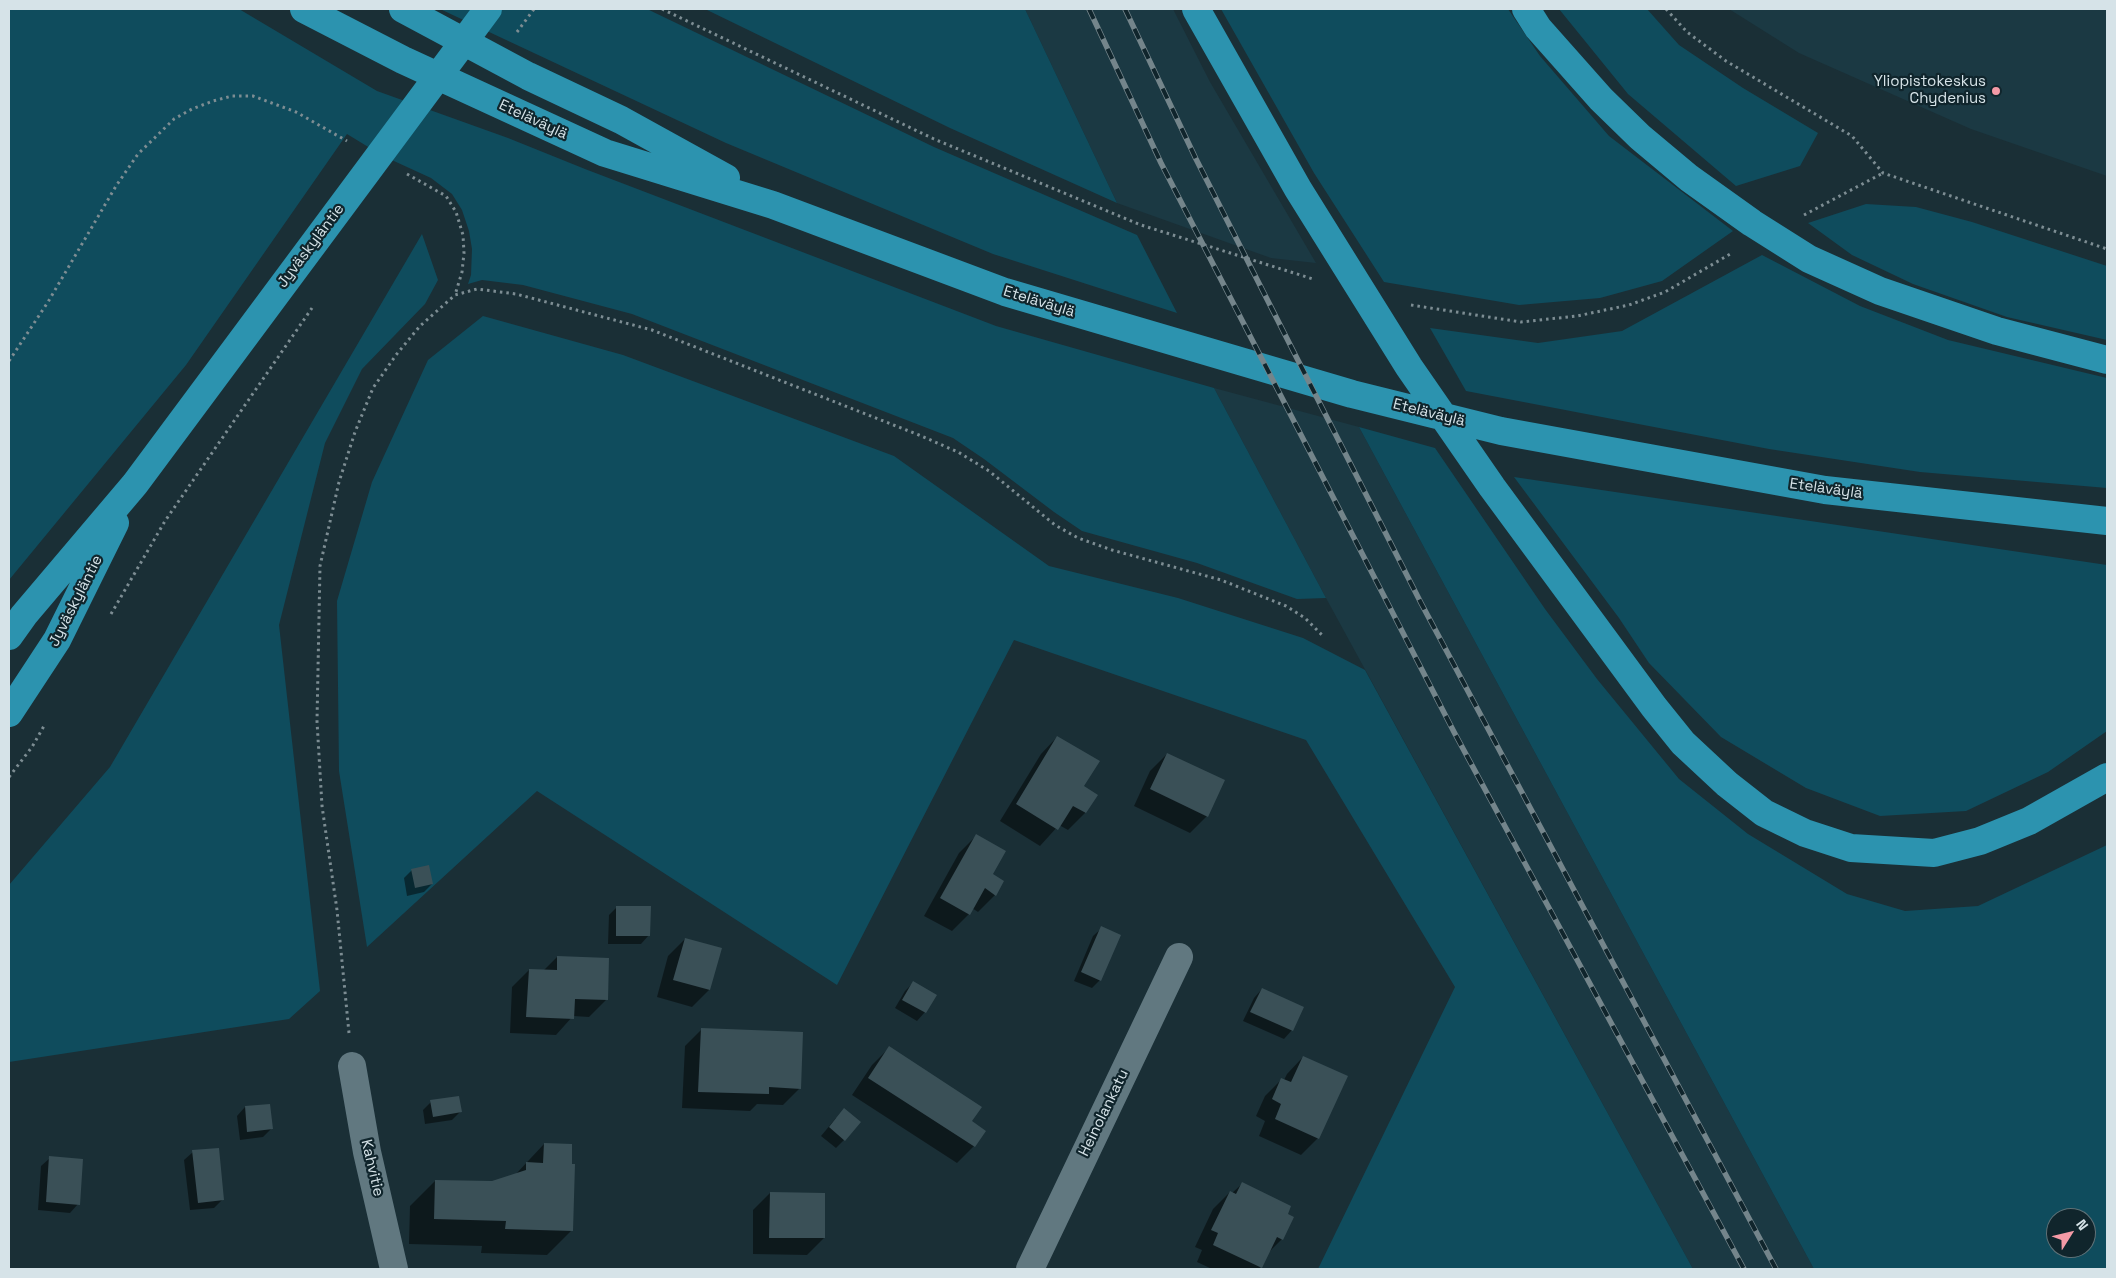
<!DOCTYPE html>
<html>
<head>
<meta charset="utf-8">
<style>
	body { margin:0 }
	#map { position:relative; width:2116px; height:1278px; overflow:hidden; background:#1a2f36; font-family:"Space Grotesk",sans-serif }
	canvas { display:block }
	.frame { position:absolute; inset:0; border:10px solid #d6e3e8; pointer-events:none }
	.north { position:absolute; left:2046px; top:1208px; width:50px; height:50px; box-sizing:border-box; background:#10252c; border:1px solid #5f7177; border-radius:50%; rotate:54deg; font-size:14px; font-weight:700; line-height:20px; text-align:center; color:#d6e3e8 }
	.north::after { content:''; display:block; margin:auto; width:18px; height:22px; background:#f49aa6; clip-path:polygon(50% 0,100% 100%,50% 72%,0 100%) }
</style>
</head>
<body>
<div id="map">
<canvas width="2116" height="1278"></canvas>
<div class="frame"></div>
<div class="north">N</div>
</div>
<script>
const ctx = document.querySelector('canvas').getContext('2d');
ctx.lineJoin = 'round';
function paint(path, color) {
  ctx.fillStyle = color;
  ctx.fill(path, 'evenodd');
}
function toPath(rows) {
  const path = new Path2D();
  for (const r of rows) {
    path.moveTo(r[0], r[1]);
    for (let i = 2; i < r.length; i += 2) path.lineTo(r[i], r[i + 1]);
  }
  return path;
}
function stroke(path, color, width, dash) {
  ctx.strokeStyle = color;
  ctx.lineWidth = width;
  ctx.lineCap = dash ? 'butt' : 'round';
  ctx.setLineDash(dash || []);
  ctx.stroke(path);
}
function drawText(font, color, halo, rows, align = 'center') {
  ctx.font = font + ' "Space Grotesk",sans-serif';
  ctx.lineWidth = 4.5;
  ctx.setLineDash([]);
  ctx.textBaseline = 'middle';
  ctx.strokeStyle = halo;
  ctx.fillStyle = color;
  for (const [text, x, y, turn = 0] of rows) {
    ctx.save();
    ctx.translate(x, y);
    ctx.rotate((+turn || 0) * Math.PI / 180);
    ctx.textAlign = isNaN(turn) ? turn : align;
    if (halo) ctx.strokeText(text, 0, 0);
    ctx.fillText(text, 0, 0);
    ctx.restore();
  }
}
paint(toPath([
	[1025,9,1173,9,1210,82,1316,263,1271,258,1117,203],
	[1729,9,2107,9,2107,176,1971,129,1799,53],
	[1214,388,1359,427,1814,1269,1693,1269,1326,598]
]), '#1b3943');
paint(toPath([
	[9,9,239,9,377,91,508,138,585,169,996,326,1214,388,1326,598,1297,599,1197,563,1082,531,1054,512,984,459,953,438,632,314,523,285,482,280,468,284,471,275,472,249,469,231,462,210,452,194,431,178,383,156,347,134,186,365,9,580],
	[440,9,647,9,934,147,1137,235,1177,313,993,254,726,143],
	[705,9,1025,9,1117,203,950,128],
	[1221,9,1508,9,1540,56,1609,136,1733,231,1662,281,1600,298,1519,305,1384,282,1314,173],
	[1559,9,1647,9,1679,45,1743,88,1818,133,1800,166,1736,186,1628,94],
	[1866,204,1916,207,1972,222,2107,266,2107,340,2007,317,1913,284,1852,255,1808,223],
	[422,234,438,280,425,304,362,369,325,443,279,625,320,991,289,1019,9,1062,9,885,110,767],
	[1762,255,1860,306,1948,340,2107,378,2107,488,1920,472,1769,449,1466,391,1430,328,1538,343,1622,331],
	[483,316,623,355,894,456,1049,566,1178,598,1303,638,1365,670,1693,1269,1318,1269,1455,987,1306,740,1014,640,837,985,537,791,367,947,339,771,337,601,372,482,428,360],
	[1359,427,1435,448,1545,609,1597,679,1679,779,1748,834,1847,894,1905,911,1978,906,2107,845,2107,1269,1814,1269],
	[2056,1218,2086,1218,2086,1248,2056,1248],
	[1514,477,2107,565,2107,731,2048,772,1966,811,1880,816,1806,788,1721,737,1649,663,1619,618]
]), '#0f4c5d');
paint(toPath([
	[1057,737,1082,787,1096,795,1085,813,1068,830,1059,825,1040,846,1000,821,1041,754],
	[1167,754,1207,816,1190,833,1134,806,1150,771],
	[976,836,991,874,995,895,978,912,972,908,969,914,952,931,924,916,959,853],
	[412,870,432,884,424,892,407,896,404,878],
	[617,907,649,935,641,944,608,944,609,915],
	[1102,928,1100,980,1092,988,1074,981,1093,936],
	[685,939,720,949,709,990,692,1007,657,997,668,956],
	[557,957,606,1000,589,1017,573,1016,556,1035,510,1033,512,987,529,970,543,971],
	[913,983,925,1012,917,1021,895,1008,905,991],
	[1262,989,1292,1030,1284,1039,1243,1021,1254,998],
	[702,1029,800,1088,783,1105,757,1104,750,1111,682,1108,685,1046],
	[889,1048,970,1122,984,1131,974,1146,957,1163,852,1095,872,1065],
	[1303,1057,1318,1138,1301,1155,1259,1136,1265,1121,1256,1116,1265,1096,1282,1079,1284,1080,1287,1074],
	[431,1102,460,1112,452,1120,425,1124,423,1110],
	[268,1105,272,1128,263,1137,240,1140,237,1116,245,1107],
	[836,1118,844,1140,836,1148,821,1136],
	[544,1144,572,1230,547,1255,481,1253,482,1246,409,1244,410,1206,435,1181,492,1183,515,1175],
	[193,1152,223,1199,214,1208,190,1210,184,1160],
	[50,1158,78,1204,70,1213,38,1210,41,1166],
	[1242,1184,1282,1239,1267,1254,1259,1269,1212,1269,1197,1262,1202,1250,1195,1247,1213,1209,1230,1192,1232,1193],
	[770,1193,824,1238,807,1255,753,1254,753,1210]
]), '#0007');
paint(toPath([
	[1057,736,1100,761,1084,786,1098,795,1086,813,1073,806,1058,830,1016,804],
	[1167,753,1225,780,1208,817,1150,789],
	[976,834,1006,851,993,874,1004,881,996,896,985,888,970,915,940,898],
	[429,865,433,884,415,888,411,869],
	[616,906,651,906,650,936,616,936],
	[1101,926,1121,935,1101,981,1081,972],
	[685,938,722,948,710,990,673,980],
	[557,956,609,958,608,1000,575,999,574,1019,526,1017,529,969,557,970],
	[913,981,937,995,926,1013,902,1000],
	[1262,988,1304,1007,1293,1031,1250,1012],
	[701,1028,803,1032,801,1089,769,1087,769,1094,698,1092],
	[889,1046,982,1107,972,1121,986,1131,975,1147,868,1078],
	[1303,1056,1348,1076,1319,1139,1275,1119,1281,1104,1272,1099,1281,1078,1291,1082],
	[459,1096,462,1112,433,1117,430,1100],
	[270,1104,273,1129,247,1132,245,1106],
	[844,1108,861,1122,845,1141,829,1127],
	[544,1143,572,1144,572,1164,575,1164,573,1231,505,1229,506,1221,434,1219,435,1180,492,1181,526,1170,526,1162,543,1163],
	[219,1148,224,1200,198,1203,192,1150],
	[49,1156,83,1159,80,1205,46,1202],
	[1242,1182,1291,1206,1288,1214,1294,1217,1283,1240,1277,1237,1262,1268,1213,1245,1218,1233,1211,1230,1230,1191,1236,1194],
	[770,1192,825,1193,825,1238,769,1238]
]), '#3a5057');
stroke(toPath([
	[662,9,934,139,1141,225,1313,279],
	[1666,9,1687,32,1726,61,1852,136,1883,173,2107,249],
	[517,32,534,9],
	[407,174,446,196,456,212,463,235,464,253,462,272,455,295],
	[1804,215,1883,173],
	[1411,305,1521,322,1577,316,1629,305,1665,292,1732,253],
	[9,361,48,302,116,186,138,154,174,119,192,109,213,101,232,96,253,96,296,112,347,141],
	[111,614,165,521,312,308],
	[9,777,32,747,44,726],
	[349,1033,337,910,322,806,317,721,320,566,339,482,355,432,373,388,396,355,420,326,455,295,477,289,516,294,652,330,919,435,958,452,989,471,1055,525,1078,538,1112,550,1221,580,1286,606,1305,618,1324,637]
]), '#7d8d93', 3, [2.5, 4]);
stroke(toPath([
	[352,1066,367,1152,394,1269],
	[1030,1269,1179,957]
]), '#617880', 28);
stroke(toPath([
	[304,9,403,60,605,153,773,205,1005,292,1352,394,1501,431,1825,490,2107,521],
	[403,9,528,76,621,120,726,178],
	[1196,9,1298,189,1409,367,1492,487,1654,707,1683,743,1727,784,1764,813,1805,833,1851,848,1934,853,1980,841,2029,821,2107,777],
	[1526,9,1538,28,1601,99,1640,137,1689,178,1752,223,1809,259,1880,291,1997,331,2107,360],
	[9,636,24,615,135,484,488,9],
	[9,713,57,640,115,523]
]), '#2c93af', 28);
const rail = toPath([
	[1089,9,1161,163,1454,732,1744,1269],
	[1125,9,1196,159,1421,603,1776,1269]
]);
stroke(rail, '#74858b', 5.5);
stroke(rail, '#10252c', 4, [11]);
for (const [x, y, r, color] of [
	[1996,91,5,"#f49aa6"]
]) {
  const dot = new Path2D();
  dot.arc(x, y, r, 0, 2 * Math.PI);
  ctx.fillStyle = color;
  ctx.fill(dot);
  stroke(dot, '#10252c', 2);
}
drawText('15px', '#d6e3e8', '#10252c', [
	["Yliopistokeskus",1986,82],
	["Chydenius",1986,99]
], 'right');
drawText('15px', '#d6e3e8', '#10252c', [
	["Eteläväylä",533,120,25],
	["Jyväskyläntie",311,246,-53],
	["Eteläväylä",1039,302,17],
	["Eteläväylä",1429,413,14],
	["Eteläväylä",1826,489,8],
	["Jyväskyläntie",76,601,-63],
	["Heinolankatu",1104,1113,-64],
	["Kahvitie",372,1168,77]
]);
</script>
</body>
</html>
